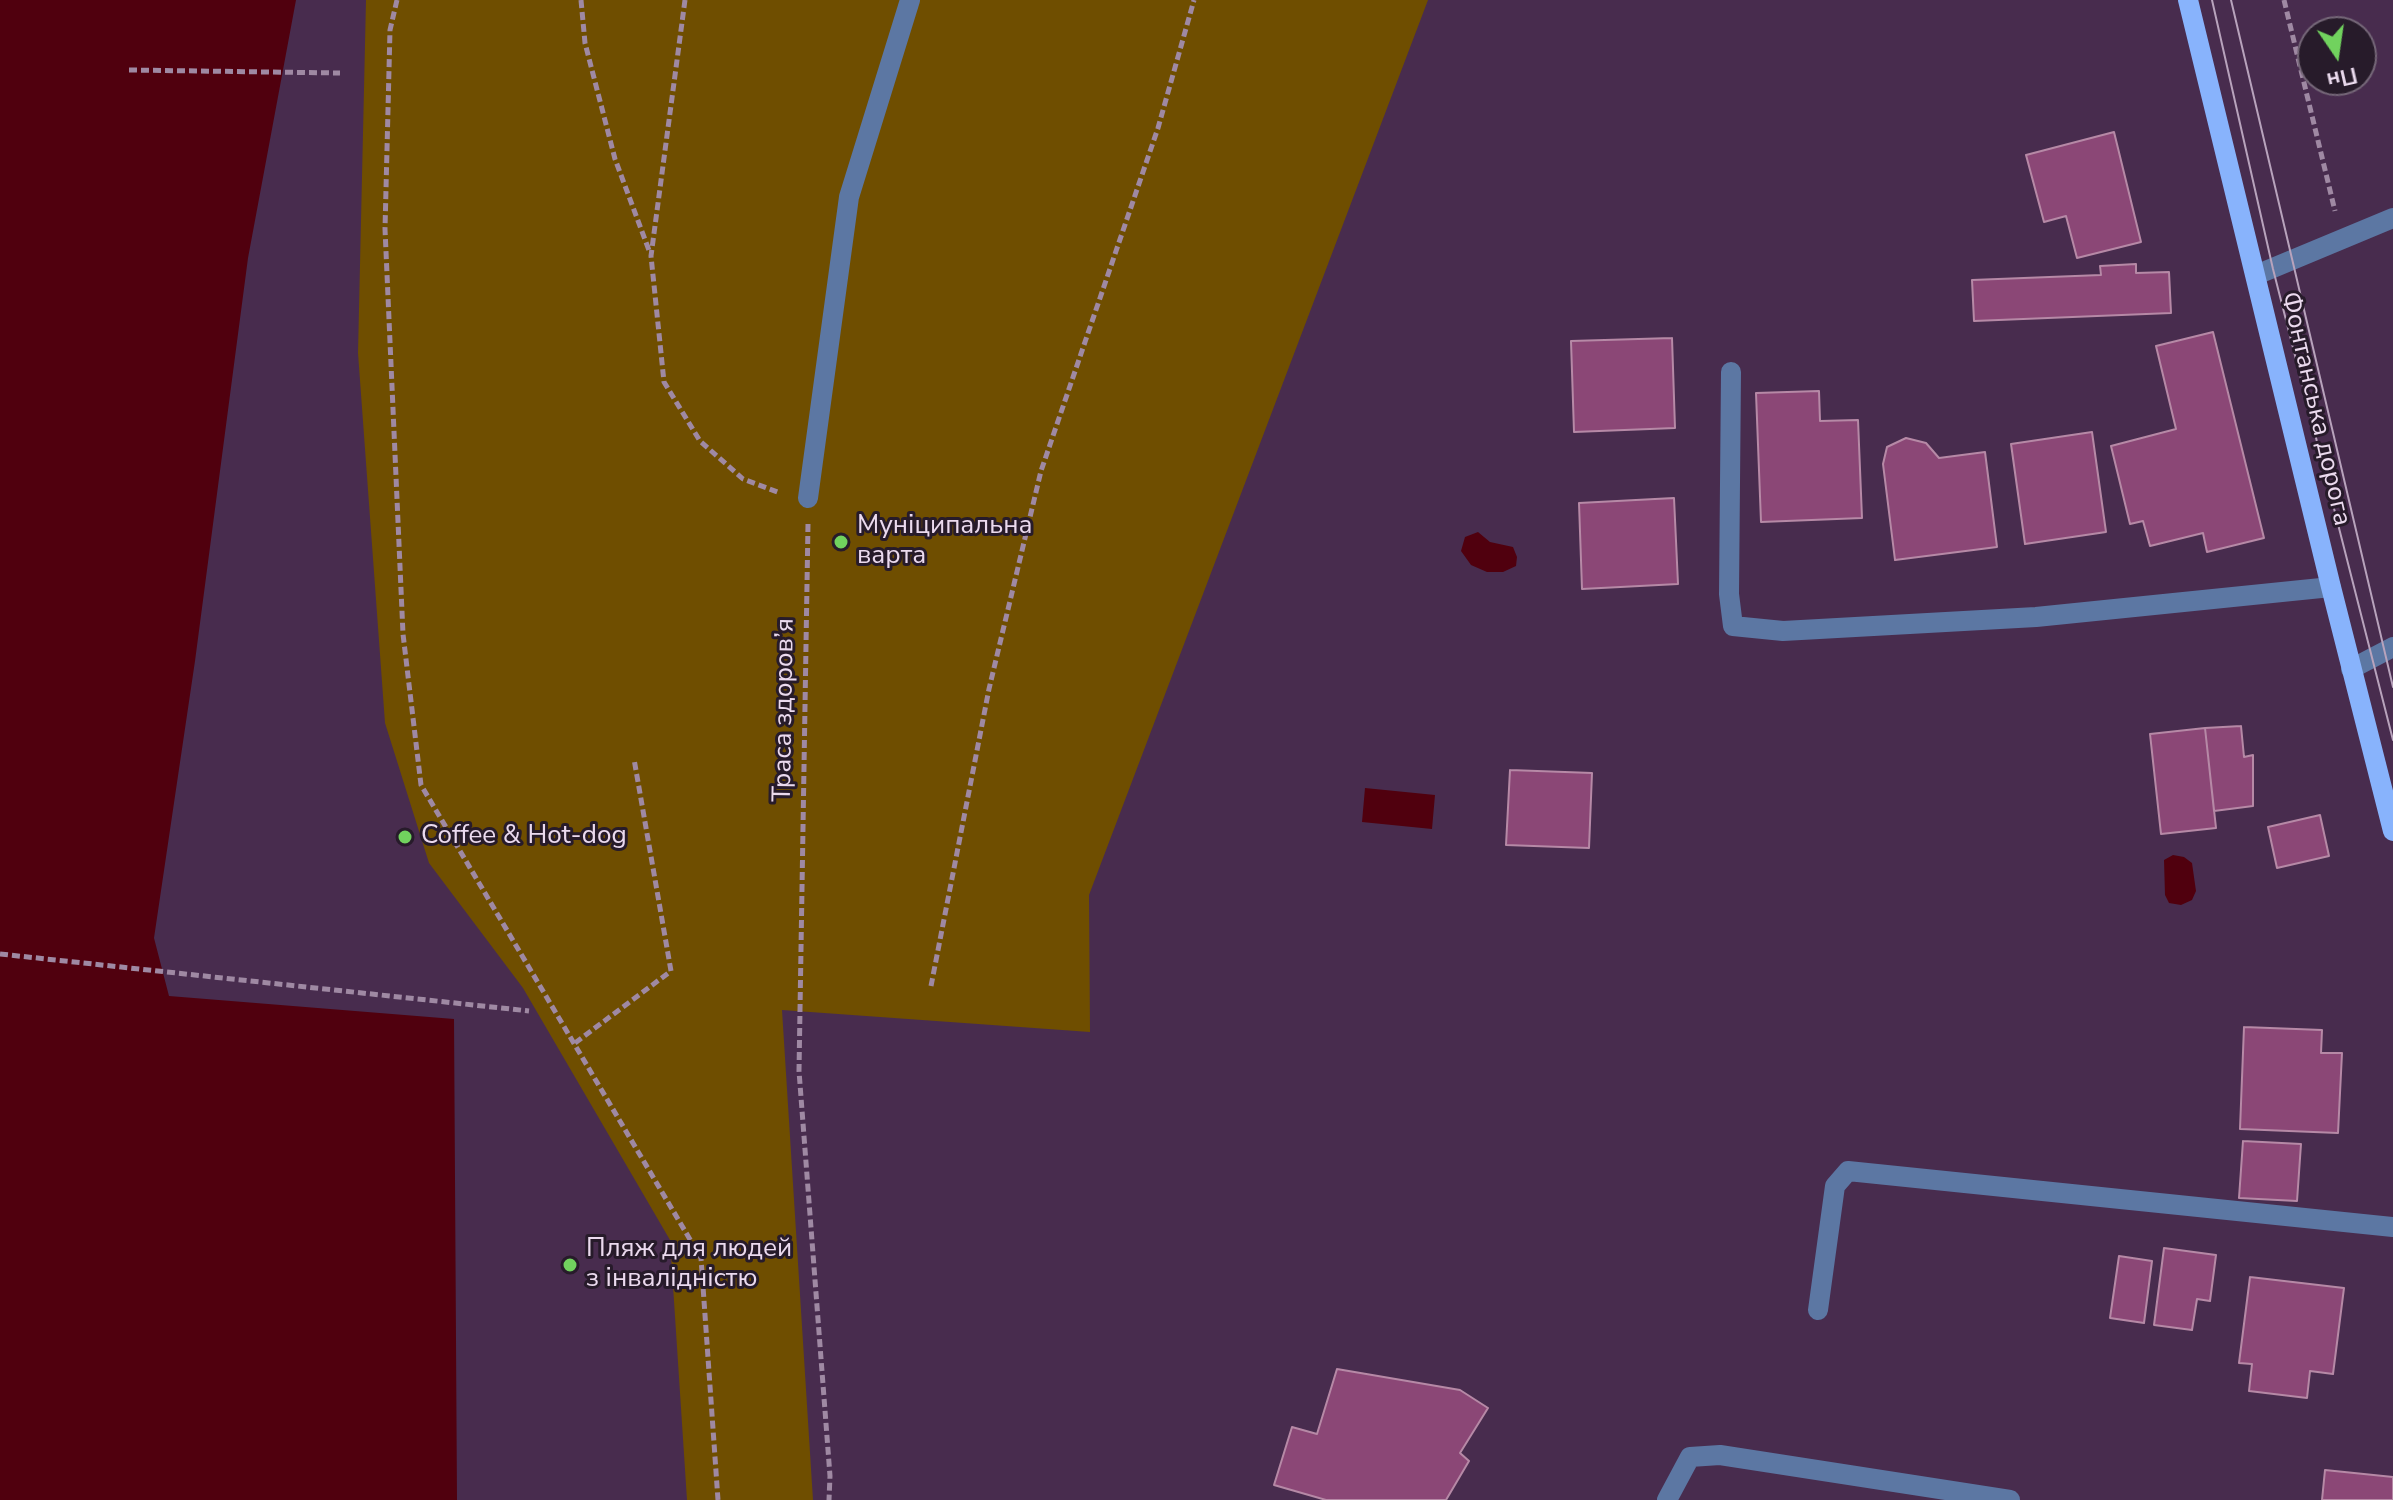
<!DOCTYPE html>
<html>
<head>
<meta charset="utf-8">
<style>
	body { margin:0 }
	#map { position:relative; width:2393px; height:1500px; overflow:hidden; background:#482c4e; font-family:"Nunito Sans",sans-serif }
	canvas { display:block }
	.north { position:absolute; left:2297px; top:16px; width:80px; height:80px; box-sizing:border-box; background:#271b2a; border:2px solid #756778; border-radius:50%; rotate:167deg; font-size:22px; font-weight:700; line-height:32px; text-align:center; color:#ebdaee }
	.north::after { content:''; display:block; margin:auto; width:28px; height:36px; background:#71d25e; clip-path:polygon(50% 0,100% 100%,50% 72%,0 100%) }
</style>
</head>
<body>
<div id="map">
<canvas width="2393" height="1500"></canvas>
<div class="north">Пн</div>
</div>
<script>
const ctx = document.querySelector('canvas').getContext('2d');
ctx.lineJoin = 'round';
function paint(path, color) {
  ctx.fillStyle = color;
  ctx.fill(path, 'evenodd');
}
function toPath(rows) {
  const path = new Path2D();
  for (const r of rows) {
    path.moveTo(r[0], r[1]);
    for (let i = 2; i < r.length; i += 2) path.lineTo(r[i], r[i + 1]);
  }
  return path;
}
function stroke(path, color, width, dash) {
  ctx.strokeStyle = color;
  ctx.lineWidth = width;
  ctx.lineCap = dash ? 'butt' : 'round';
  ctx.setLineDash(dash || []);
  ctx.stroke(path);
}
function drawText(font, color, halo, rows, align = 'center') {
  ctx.font = font + ' "Nunito Sans",sans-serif';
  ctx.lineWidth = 6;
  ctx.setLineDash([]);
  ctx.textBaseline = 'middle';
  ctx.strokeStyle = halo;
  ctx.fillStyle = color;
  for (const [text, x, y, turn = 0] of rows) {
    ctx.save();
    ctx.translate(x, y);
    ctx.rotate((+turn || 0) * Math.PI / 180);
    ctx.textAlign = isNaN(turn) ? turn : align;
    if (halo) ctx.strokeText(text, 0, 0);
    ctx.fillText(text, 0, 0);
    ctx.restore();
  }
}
paint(toPath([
	[366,0,1428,0,1089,895,1090,1032,782,1010,813,1500,687,1500,670,1240,523,988,429,863,385,723,358,353]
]), '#6f4e00');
paint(toPath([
	[0,0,296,0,248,258,195,661,154,938,169,996,454,1019,457,1500,0,1500],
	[1478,532,1490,542,1513,547,1517,557,1516,566,1503,572,1487,572,1471,565,1461,551,1465,537],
	[1365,788,1435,795,1432,829,1362,822],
	[2173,855,2184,857,2192,863,2196,891,2192,900,2181,905,2169,903,2165,895,2164,860]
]), '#50000e');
const building = toPath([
	[2114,132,2141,242,2077,258,2066,216,2044,222,2026,155,2114,132],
	[2136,264,2136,273,2169,272,2171,313,1974,321,1972,280,2101,275,2100,266,2136,264],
	[2213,332,2264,538,2207,552,2203,533,2150,546,2143,521,2130,524,2111,446,2176,429,2156,346,2213,332],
	[1672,338,1675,428,1574,432,1571,341,1672,338],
	[1819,391,1820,421,1858,420,1862,518,1761,522,1756,393,1819,391],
	[2092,432,2106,532,2025,544,2011,444,2092,432],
	[1906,438,1926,443,1939,458,1985,452,1997,547,1895,560,1883,464,1887,447,1906,438],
	[1674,498,1678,584,1582,589,1579,503,1674,498],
	[2241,726,2244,757,2253,755,2253,806,2214,811,2205,728,2241,726],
	[2205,728,2216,828,2161,834,2150,734,2205,728],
	[1510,770,1592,773,1589,848,1506,845,1510,770],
	[2320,815,2329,856,2277,868,2268,827,2320,815],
	[2244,1027,2322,1030,2321,1053,2342,1053,2338,1133,2240,1129,2244,1027],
	[2243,1141,2301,1144,2297,1201,2239,1198,2243,1141],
	[2164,1248,2216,1255,2210,1301,2197,1299,2192,1330,2154,1325,2164,1248],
	[2119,1256,2152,1261,2144,1323,2110,1318,2119,1256],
	[2250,1277,2344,1288,2333,1374,2310,1371,2307,1398,2249,1391,2252,1364,2239,1363,2250,1277],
	[1337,1369,1460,1390,1488,1408,1460,1453,1469,1461,1446,1500,1326,1500,1274,1485,1292,1427,1317,1434,1337,1369],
	[2325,1470,2393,1477,2393,1500,2322,1500,2325,1470]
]);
paint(building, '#8b4776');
stroke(building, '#b689a6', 2);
stroke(toPath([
	[397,0,390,30,385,229,403,634,421,785,701,1258,718,1500],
	[581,0,585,43,615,159,650,253],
	[685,0,651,256,664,382,700,441,743,479,780,493],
	[2284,0,2335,211],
	[129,70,340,73],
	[808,524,799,1071,830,1476,829,1500],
	[0,954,529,1011],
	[931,986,989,689,1041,471,1158,128,1194,0],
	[575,1043,671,971,634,759]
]), '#9f89a3', 5, [8, 4]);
stroke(toPath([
	[2256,275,2393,218],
	[1731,372,1729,594,1733,626,1783,631,2036,617,2331,587],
	[808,498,849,197,910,0],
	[2351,669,2393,647],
	[1818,1310,1835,1186,1848,1171,2393,1227],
	[1667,1500,1690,1457,1720,1455,2010,1500]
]), '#5c77a3', 20);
stroke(toPath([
	[2188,0,2331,587,2393,831]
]), '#88b3fc', 20);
stroke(toPath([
	[2212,0,2273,269,2393,740],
	[2231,0,2393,687]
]), '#b8a3bc', 2);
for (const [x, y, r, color] of [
	[841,542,8,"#71d25e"],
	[405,837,8,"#71d25e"],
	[570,1265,8,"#71d25e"]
]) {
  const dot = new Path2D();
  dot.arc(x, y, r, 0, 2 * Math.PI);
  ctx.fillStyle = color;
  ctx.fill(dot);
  stroke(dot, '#271b2a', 3);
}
drawText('26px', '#ebdaee', '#271b2a', [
	["Фонтанська дорога",2315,409,77],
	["Траса здоров’я",785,710,-89]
]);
drawText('26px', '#ebdaee', '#271b2a', [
	["Муніципальна",857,527],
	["варта",857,557],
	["Coffee & Hot-dog",421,837],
	["Пляж для людей",586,1250],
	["з інвалідністю",586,1280]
], 'left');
</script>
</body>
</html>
